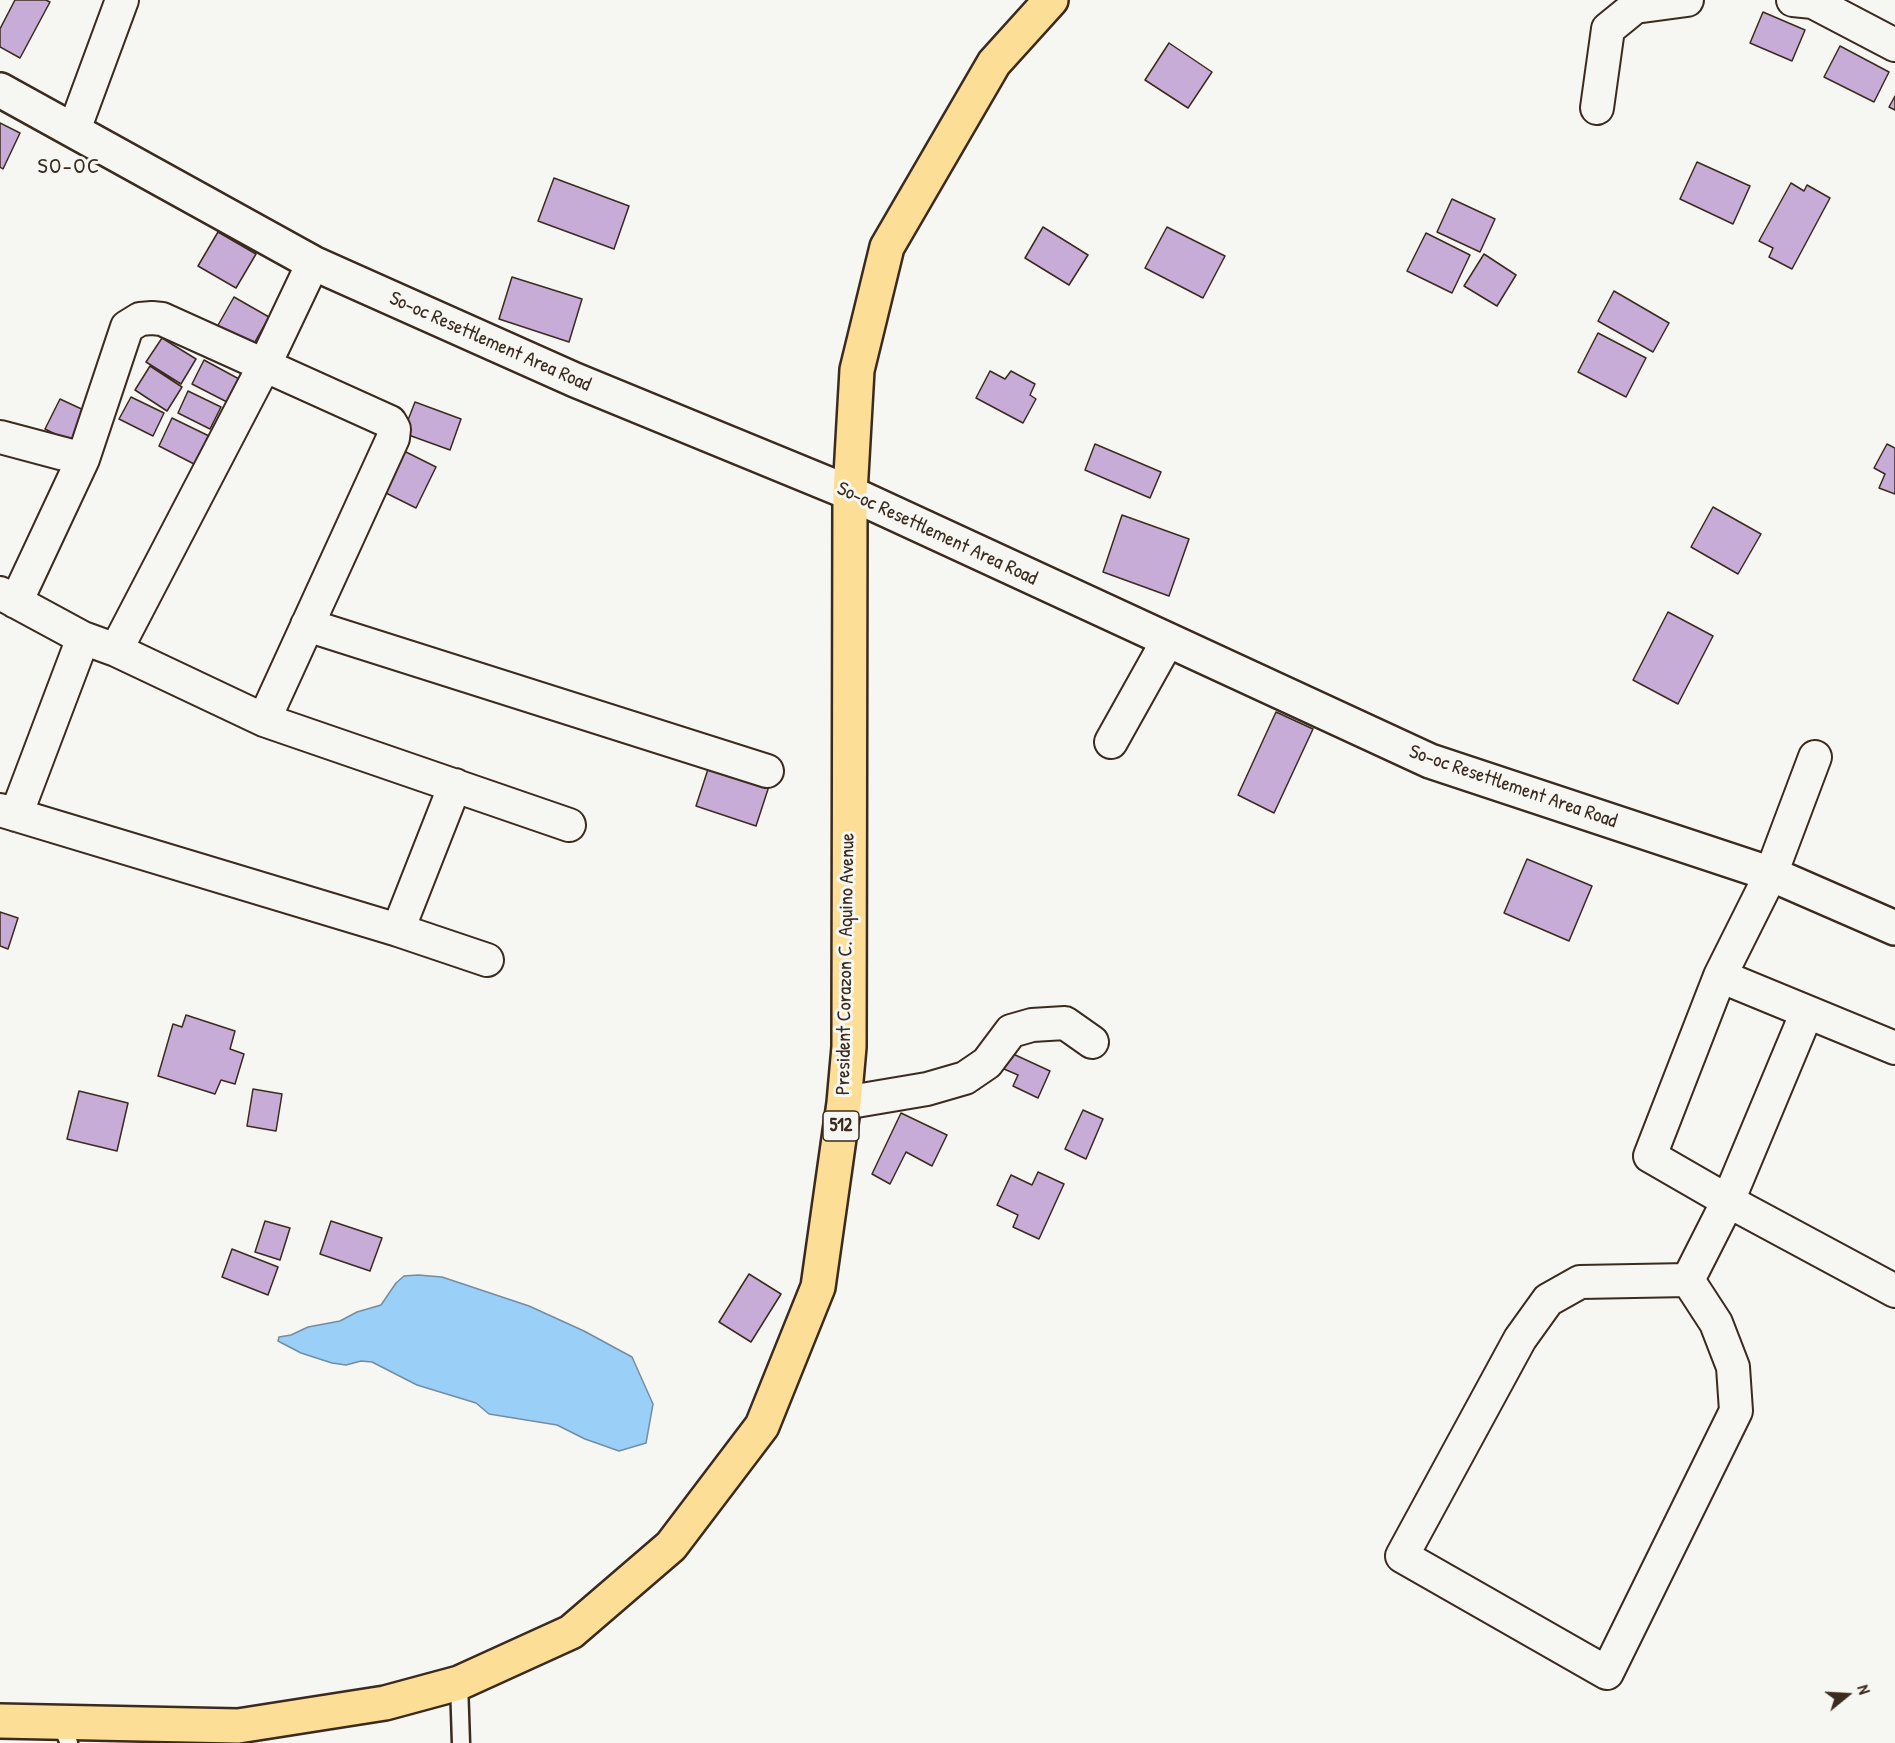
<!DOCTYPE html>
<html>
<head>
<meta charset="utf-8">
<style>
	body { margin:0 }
	#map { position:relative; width:1895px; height:1743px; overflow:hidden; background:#f6f6f2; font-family:"Patrick Hand",sans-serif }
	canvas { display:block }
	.north { position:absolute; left:1817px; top:1665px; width:60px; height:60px; -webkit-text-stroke:4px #f6f6f2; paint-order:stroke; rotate:72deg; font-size:16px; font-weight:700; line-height:24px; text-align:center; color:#3b2a1e }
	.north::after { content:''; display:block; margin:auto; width:21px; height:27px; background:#3b2a1e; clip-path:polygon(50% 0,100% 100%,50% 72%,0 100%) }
</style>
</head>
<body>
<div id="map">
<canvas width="1895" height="1743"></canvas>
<div class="north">N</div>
</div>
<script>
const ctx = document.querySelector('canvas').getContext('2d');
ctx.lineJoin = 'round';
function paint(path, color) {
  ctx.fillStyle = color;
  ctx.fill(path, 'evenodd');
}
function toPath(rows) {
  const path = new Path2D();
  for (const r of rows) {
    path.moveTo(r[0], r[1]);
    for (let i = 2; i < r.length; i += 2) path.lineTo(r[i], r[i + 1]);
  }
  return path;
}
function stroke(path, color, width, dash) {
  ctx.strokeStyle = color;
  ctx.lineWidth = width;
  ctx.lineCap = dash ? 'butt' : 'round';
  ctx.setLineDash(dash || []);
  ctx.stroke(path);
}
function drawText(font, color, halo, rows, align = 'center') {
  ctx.font = font + ' "Patrick Hand",sans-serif';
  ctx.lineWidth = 6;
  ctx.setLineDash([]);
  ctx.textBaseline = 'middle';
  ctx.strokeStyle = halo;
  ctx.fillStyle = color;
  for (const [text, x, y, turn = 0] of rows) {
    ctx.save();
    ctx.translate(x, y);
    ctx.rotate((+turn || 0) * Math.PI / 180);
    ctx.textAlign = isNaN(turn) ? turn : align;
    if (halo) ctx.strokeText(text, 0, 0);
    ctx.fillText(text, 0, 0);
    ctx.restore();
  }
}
const water = toPath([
	[418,1275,442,1277,529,1306,584,1331,632,1357,653,1404,646,1443,619,1451,585,1439,557,1425,489,1414,476,1403,417,1385,372,1362,361,1361,346,1365,332,1363,301,1353,278,1341,279,1337,291,1335,308,1327,340,1321,357,1312,381,1305,396,1283,404,1276,418,1275]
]);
paint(water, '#9acff8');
stroke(water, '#748da1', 1.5);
const building = toPath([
	[15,0,46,0,50,2,20,58,0,47,0,29,15,0],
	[1763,12,1805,30,1792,61,1750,43,1763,12],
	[1169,43,1212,72,1188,108,1145,80,1169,43],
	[1840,46,1889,72,1874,102,1824,77,1840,46],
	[1895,96,1895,110,1889,107,1895,96],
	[0,123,20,133,3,169,0,167,0,123],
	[1697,162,1750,186,1733,224,1680,199,1697,162],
	[554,178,629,206,614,249,538,221,554,178],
	[1791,183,1804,191,1807,185,1830,198,1792,269,1769,257,1773,248,1759,241,1791,183],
	[1452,199,1495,219,1480,252,1437,232,1452,199],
	[1043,227,1088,255,1069,285,1025,258,1043,227],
	[1167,227,1225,256,1203,298,1145,268,1167,227],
	[218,232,256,254,236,288,198,266,218,232],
	[1426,233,1470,255,1452,293,1407,271,1426,233],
	[1484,254,1516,275,1497,306,1464,286,1484,254],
	[512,277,582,299,569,342,499,319,512,277],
	[1614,291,1669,323,1653,352,1598,321,1614,291],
	[234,297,269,317,248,354,213,334,234,297],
	[1598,333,1646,358,1626,397,1578,372,1598,333],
	[162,338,196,359,181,384,146,362,162,338],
	[204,360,239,379,227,402,192,384,204,360],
	[150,366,182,387,167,411,135,390,150,366],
	[990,371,1005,379,1011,371,1035,384,1030,395,1036,399,1023,423,976,398,990,371],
	[188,391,221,407,210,429,178,413,188,391],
	[131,397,164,413,153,436,119,419,131,397],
	[60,399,88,412,73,443,45,429,60,399],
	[415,402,461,419,450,450,403,433,415,402],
	[172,418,209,436,196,465,159,446,172,418],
	[1095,444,1161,472,1150,498,1085,470,1095,444],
	[1887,444,1895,448,1895,494,1879,488,1885,474,1874,468,1887,444],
	[402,450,436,467,416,508,382,491,402,450],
	[1713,507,1761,534,1738,574,1691,547,1713,507],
	[1122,515,1189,539,1169,596,1103,572,1122,515],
	[1668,612,1713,636,1678,704,1633,680,1668,612],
	[1276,712,1313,729,1274,813,1238,795,1276,712],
	[711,760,771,780,756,826,696,806,711,760],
	[1527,859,1592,886,1569,941,1504,913,1527,859],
	[0,912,18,918,8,949,0,946,0,912],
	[186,1015,235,1031,230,1049,244,1054,235,1084,221,1080,215,1094,158,1076,173,1024,182,1027,186,1015],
	[1011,1053,1050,1071,1038,1098,1013,1086,1018,1075,1004,1069,1011,1053],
	[253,1089,282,1094,276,1131,247,1126,253,1089],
	[79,1091,128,1103,117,1151,67,1139,79,1091],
	[1083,1110,1103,1119,1086,1159,1065,1149,1083,1110],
	[901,1113,947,1135,932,1166,906,1152,890,1184,872,1174,901,1113],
	[1038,1172,1064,1184,1039,1239,1013,1227,1018,1215,997,1205,1011,1175,1032,1185,1038,1172],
	[265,1221,290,1228,280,1260,255,1252,265,1221],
	[331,1221,382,1238,370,1271,320,1254,331,1221],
	[232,1249,278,1267,268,1295,222,1277,232,1249],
	[749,1274,781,1294,751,1342,719,1322,749,1274]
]);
paint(building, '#c8acd8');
stroke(building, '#3b2a1e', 1.5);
const lane = toPath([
	[459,1683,461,1743],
	[60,1723,69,1743]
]);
const street = toPath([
	[1793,0,1813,2,1895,45],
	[1597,108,1608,29,1635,7,1687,0],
	[74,130,122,0],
	[0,437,83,459],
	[0,593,83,638,116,650,264,720,569,825],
	[16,602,83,459,127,327,140,319,152,318,162,319,390,422,394,429,393,438,264,720],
	[307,625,767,771],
	[116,650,265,364,313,263],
	[1111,742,1168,640],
	[1815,757,1771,874,1720,976,1895,1048],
	[0,810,398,930,487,960],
	[16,815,83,638],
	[398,930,455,785],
	[1720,976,1650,1156,1728,1201,1895,1291],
	[844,1103,927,1089,965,1078,987,1063,1011,1031,1032,1025,1065,1023,1092,1042],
	[1688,1280,1716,1323,1733,1367,1736,1411,1607,1673,1402,1556,1520,1339,1548,1300,1580,1282,1688,1280],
	[1688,1280,1728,1201,1807,1012]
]);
const secondary = toPath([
	[0,90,313,263,575,380,850,493,1430,761,1771,874,1895,928]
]);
const primary = toPath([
	[0,1721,238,1726,385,1703,459,1683,571,1632,671,1546,762,1426,818,1287,844,1103,849,1047,850,493,857,370,887,247,994,63,1051,0]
]);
stroke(lane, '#3b2a1e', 21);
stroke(street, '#3b2a1e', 36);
stroke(secondary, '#3b2a1e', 38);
stroke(primary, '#3b2a1e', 38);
stroke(lane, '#f6f6f2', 16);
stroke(street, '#f6f6f2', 32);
stroke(secondary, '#f6f6f2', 33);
stroke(primary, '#fdde96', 33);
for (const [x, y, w] of [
	[841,1126,36]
]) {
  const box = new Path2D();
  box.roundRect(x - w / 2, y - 15, w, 30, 4.5);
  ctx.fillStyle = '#f6f6f2';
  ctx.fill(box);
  stroke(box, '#3b2a1e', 1.5);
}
drawText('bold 18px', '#3b2a1e', null, [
	["512",841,1126]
]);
drawText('20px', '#3b2a1e', '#f6f6f2', [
	["So-oc Resettlement Area Road",490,342,24],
	["So-oc Resettlement Area Road",937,534,25],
	["So-oc Resettlement Area Road",1513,787,19],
	["President Corazon C. Aquino Avenue",846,964,-89]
]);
ctx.letterSpacing = '1.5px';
drawText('22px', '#3b2a1e', '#f6f6f2', [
	["SO-OC",69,167]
]);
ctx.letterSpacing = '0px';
</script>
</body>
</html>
